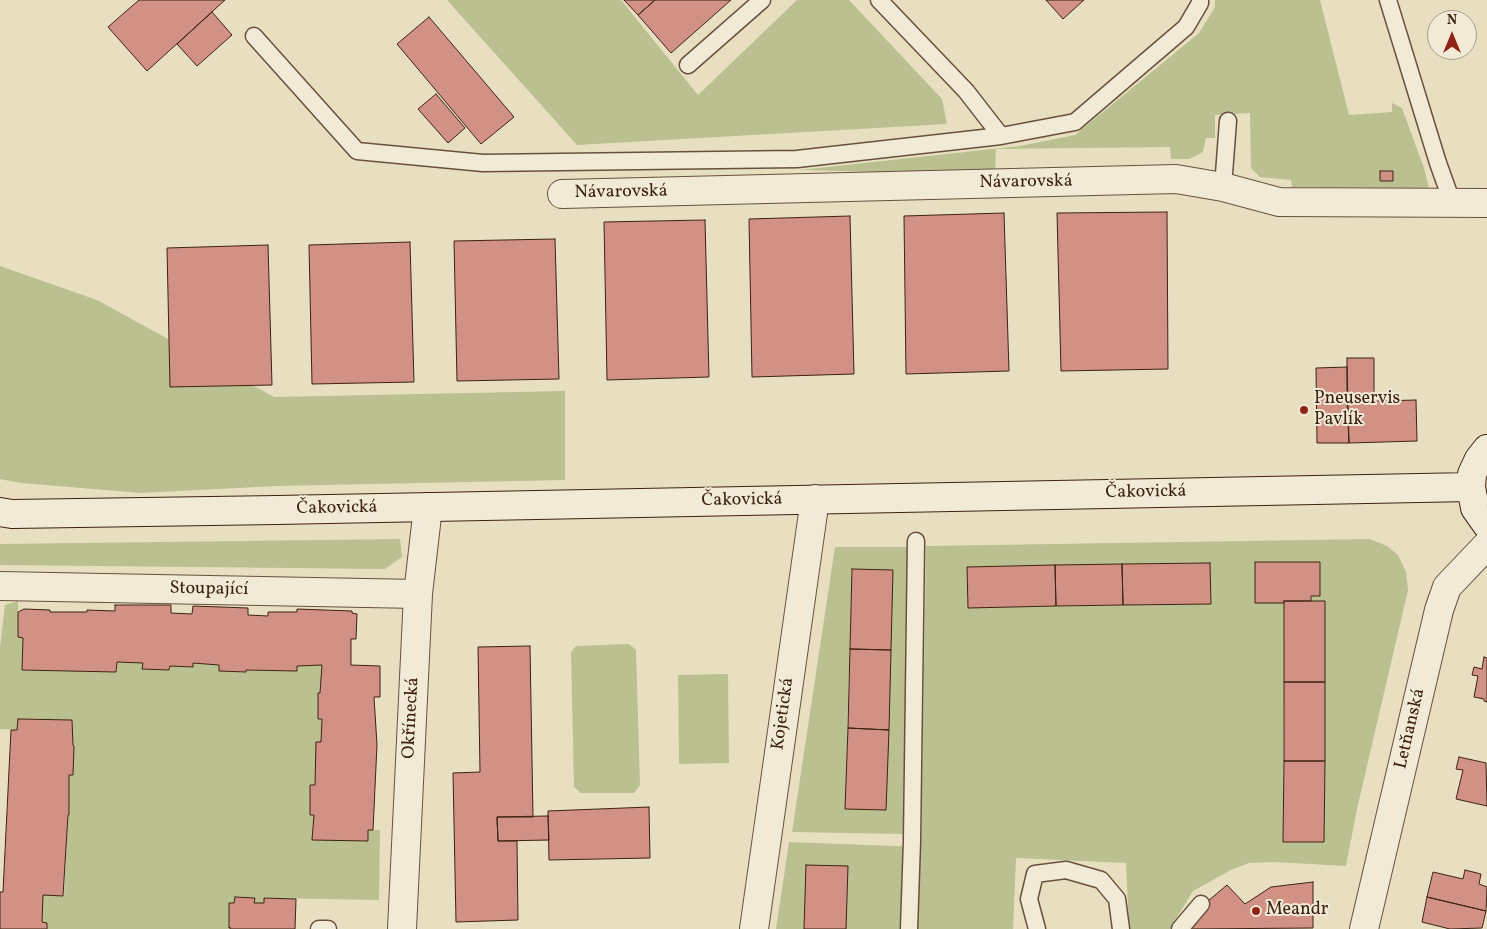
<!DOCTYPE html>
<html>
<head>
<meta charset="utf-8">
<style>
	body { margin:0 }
	#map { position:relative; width:1487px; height:929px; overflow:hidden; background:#e8dfc1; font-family:Vollkorn,serif }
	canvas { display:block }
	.north { position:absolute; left:1427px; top:10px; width:50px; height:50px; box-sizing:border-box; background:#f0ead7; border:1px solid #a99a87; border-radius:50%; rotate:0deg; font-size:14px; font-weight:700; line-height:20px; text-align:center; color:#3e2210 }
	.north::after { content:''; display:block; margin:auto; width:18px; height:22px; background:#8f2418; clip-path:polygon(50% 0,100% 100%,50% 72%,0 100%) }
</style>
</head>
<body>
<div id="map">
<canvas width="1487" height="929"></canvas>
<div class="north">N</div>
</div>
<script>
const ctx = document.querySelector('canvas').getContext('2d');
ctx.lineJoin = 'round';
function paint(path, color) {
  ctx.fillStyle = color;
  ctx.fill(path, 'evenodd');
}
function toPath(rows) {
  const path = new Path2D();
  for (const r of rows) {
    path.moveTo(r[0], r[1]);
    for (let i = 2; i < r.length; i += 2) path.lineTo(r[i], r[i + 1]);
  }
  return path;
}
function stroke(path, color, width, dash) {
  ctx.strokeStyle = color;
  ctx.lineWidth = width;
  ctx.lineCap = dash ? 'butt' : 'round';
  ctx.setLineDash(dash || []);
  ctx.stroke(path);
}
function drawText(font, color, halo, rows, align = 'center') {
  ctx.font = font + ' Vollkorn,serif';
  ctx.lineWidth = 4;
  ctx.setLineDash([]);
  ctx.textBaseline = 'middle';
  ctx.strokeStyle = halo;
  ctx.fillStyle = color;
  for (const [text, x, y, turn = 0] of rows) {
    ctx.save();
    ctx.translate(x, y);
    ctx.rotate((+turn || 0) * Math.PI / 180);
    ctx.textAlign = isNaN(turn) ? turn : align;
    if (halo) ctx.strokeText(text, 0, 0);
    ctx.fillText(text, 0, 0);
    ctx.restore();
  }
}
paint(toPath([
	[447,0,621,0,698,95,797,0,849,0,942,99,947,124,577,145],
	[1215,0,1320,0,1349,115,1392,112,1392,103,1402,108,1424,168,1429,188,1292,187,1291,180,1260,177,1251,168,1250,113,1215,115,1215,138,1206,138,1203,152,1189,159,1171,159,1170,147,996,149,995,171,880,172,800,170,1020,146,1075,135,1199,33,1215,7],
	[0,266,97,300,274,397,565,391,565,480,276,486,141,493,21,483,0,479],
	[400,539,402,557,385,569,0,565,0,544],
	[1370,539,1387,546,1398,555,1406,572,1408,590,1357,809,1346,866,1274,862,1249,863,1231,870,1193,891,1170,929,1129,929,1126,863,1016,858,1013,929,846,929,848,866,804,929,776,929,789,842,921,847,926,546],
	[1255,562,1320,562,1311,601,1325,601,1324,842,1283,842,1284,601,1284,603,1255,603],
	[1210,563,1211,604,968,607,967,567],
	[835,547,911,547,903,834,792,832],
	[852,569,893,570,886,810,845,809],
	[18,601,18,637,23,638,22,670,116,672,117,662,143,663,143,669,169,670,170,666,193,667,193,663,219,665,220,671,245,672,246,670,297,671,297,666,322,665,320,693,318,693,318,719,322,719,321,742,316,742,315,785,310,786,310,815,314,815,312,839,368,841,368,830,380,830,379,900,265,898,264,903,254,903,254,898,235,897,234,903,229,903,229,927,230,927,230,929,47,929,47,923,42,922,43,895,64,895,68,815,69,814,69,775,73,774,74,746,73,745,72,720,18,719,17,730,0,729,0,647,5,605],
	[629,644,636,650,640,785,634,793,581,793,574,787,571,652,576,646],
	[728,674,729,763,679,764,678,675]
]), '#bbc090');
const building = toPath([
	[139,0,225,0,147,71,108,27,139,0],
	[624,0,655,0,638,15,624,0],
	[655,0,731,0,671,53,638,15,655,0],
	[1046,0,1084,0,1063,19,1046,0],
	[212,12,232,35,197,66,177,44,212,12],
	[429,17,514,117,481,144,397,44,429,17],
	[436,94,465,128,448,143,418,109,436,94],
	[1380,171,1393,171,1393,181,1380,181,1380,171],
	[1167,212,1168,369,1061,371,1057,213,1167,212],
	[1004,213,1009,371,906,374,904,216,1004,213],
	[850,216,854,374,752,377,749,219,850,216],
	[705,220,709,377,607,380,604,222,705,220],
	[555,239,559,379,457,381,454,241,555,239],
	[410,242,414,382,312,384,309,245,410,242],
	[268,245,272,385,170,387,167,248,268,245],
	[1347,358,1374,358,1374,401,1347,402,1347,358],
	[1347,367,1349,443,1317,443,1316,368,1347,367],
	[1416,400,1417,441,1349,443,1347,402,1416,400],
	[1255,562,1320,562,1320,596,1311,596,1311,601,1284,601,1284,603,1255,603,1255,562],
	[1210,563,1211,604,1123,605,1122,564,1210,563],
	[1122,564,1123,605,1056,606,1055,565,1122,564],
	[1055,565,1056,606,968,608,967,567,1055,565],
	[852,569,893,570,891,650,850,649,852,569],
	[1284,601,1325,601,1325,682,1284,682,1284,601],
	[115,605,171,605,171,613,192,614,193,606,248,608,248,615,268,616,268,612,297,612,297,609,352,611,352,613,357,614,356,639,351,639,351,665,380,666,380,697,374,697,377,745,373,830,368,830,368,841,312,840,314,815,310,815,310,785,315,785,316,742,321,742,322,719,318,719,318,693,320,693,322,665,297,666,297,671,246,670,246,672,219,671,219,665,193,663,193,667,170,666,169,670,142,669,143,663,117,662,116,672,22,670,23,638,18,637,18,612,24,609,50,610,50,612,87,612,87,610,115,611,115,605],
	[530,646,533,817,497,817,498,841,517,841,518,920,456,922,453,773,480,772,478,647,530,646],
	[850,649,891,650,889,730,848,728,850,649],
	[1484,657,1487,658,1487,702,1484,701,1484,699,1474,697,1478,676,1472,675,1474,667,1482,669,1484,657],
	[1284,682,1325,682,1325,761,1284,761,1284,682],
	[18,719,72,720,73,745,74,746,73,775,69,775,69,815,68,815,63,896,43,895,42,922,47,923,47,929,0,929,0,892,3,892,11,730,17,730,18,719],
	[848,728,889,730,886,810,845,809,848,728],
	[1459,757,1486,763,1487,806,1456,799,1463,770,1456,769,1459,757],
	[1284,761,1325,761,1324,842,1283,842,1284,761],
	[649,807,650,858,549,860,548,811,649,807],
	[548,816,549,840,498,841,497,817,548,816],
	[806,865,848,866,846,929,804,929,806,865],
	[1465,870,1481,874,1479,884,1487,887,1486,911,1427,897,1433,872,1463,879,1465,870],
	[1313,882,1313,928,1188,929,1208,901,1227,885,1245,904,1271,887,1313,882],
	[235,897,255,898,254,903,264,903,264,898,296,899,295,929,230,929,230,927,229,928,229,903,234,903,235,897],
	[1427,897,1486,911,1482,928,1450,929,1422,922,1427,897]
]);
paint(building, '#d19185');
stroke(building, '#3e2210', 1);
const service = toPath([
	[879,0,966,91,1001,136],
	[1388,0,1438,163,1452,202],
	[254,36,357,151,483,163,797,159,1001,136,1075,122,1186,27,1200,3,1200,0],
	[688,65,762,0],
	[1223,187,1228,121],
	[319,929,328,929],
	[909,929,912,841,916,541],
	[1037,929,1029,899,1035,874,1066,870,1101,880,1117,899,1121,929],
	[1180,929,1201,904]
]);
const minor = toPath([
	[562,194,1176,179,1223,187,1279,202,1487,203],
	[0,586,418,594],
	[402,929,418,594,428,507],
	[754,929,815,499],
	[1364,929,1439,610,1447,587,1487,545]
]);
const secondary = toPath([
	[1487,449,1479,459,1472,474,1471,487,1475,508,1487,525],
	[0,512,12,514,277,510,1471,487]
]);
stroke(service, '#68513c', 19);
stroke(minor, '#68513c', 30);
stroke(secondary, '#3e2210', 30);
stroke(service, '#f0ead7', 16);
stroke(minor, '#f0ead7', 28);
stroke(secondary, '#f0ead7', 28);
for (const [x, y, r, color] of [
	[1304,410,5,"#8f2418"],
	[1256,911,5,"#8f2418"]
]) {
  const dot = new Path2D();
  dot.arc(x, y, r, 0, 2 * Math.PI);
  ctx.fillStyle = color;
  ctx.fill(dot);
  stroke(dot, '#f0ead7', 2);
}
drawText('18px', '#3e2210', '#f0ead7', [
	["Návarovská",1026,183,-1],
	["Návarovská",621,193,-1],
	["Čakovická",1146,493,-1],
	["Čakovická",742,501,-1],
	["Čakovická",337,509,-1],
	["Stoupající",209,590,1],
	["Kojetická",784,714,-82],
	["Okřínecká",412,718,-87],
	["Letňanská",1411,729,-77]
]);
drawText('18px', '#3e2210', '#f0ead7', [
	["Pneuservis",1314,400],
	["Pavlík",1314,421],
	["Meandr",1266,911]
], 'left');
</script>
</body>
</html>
